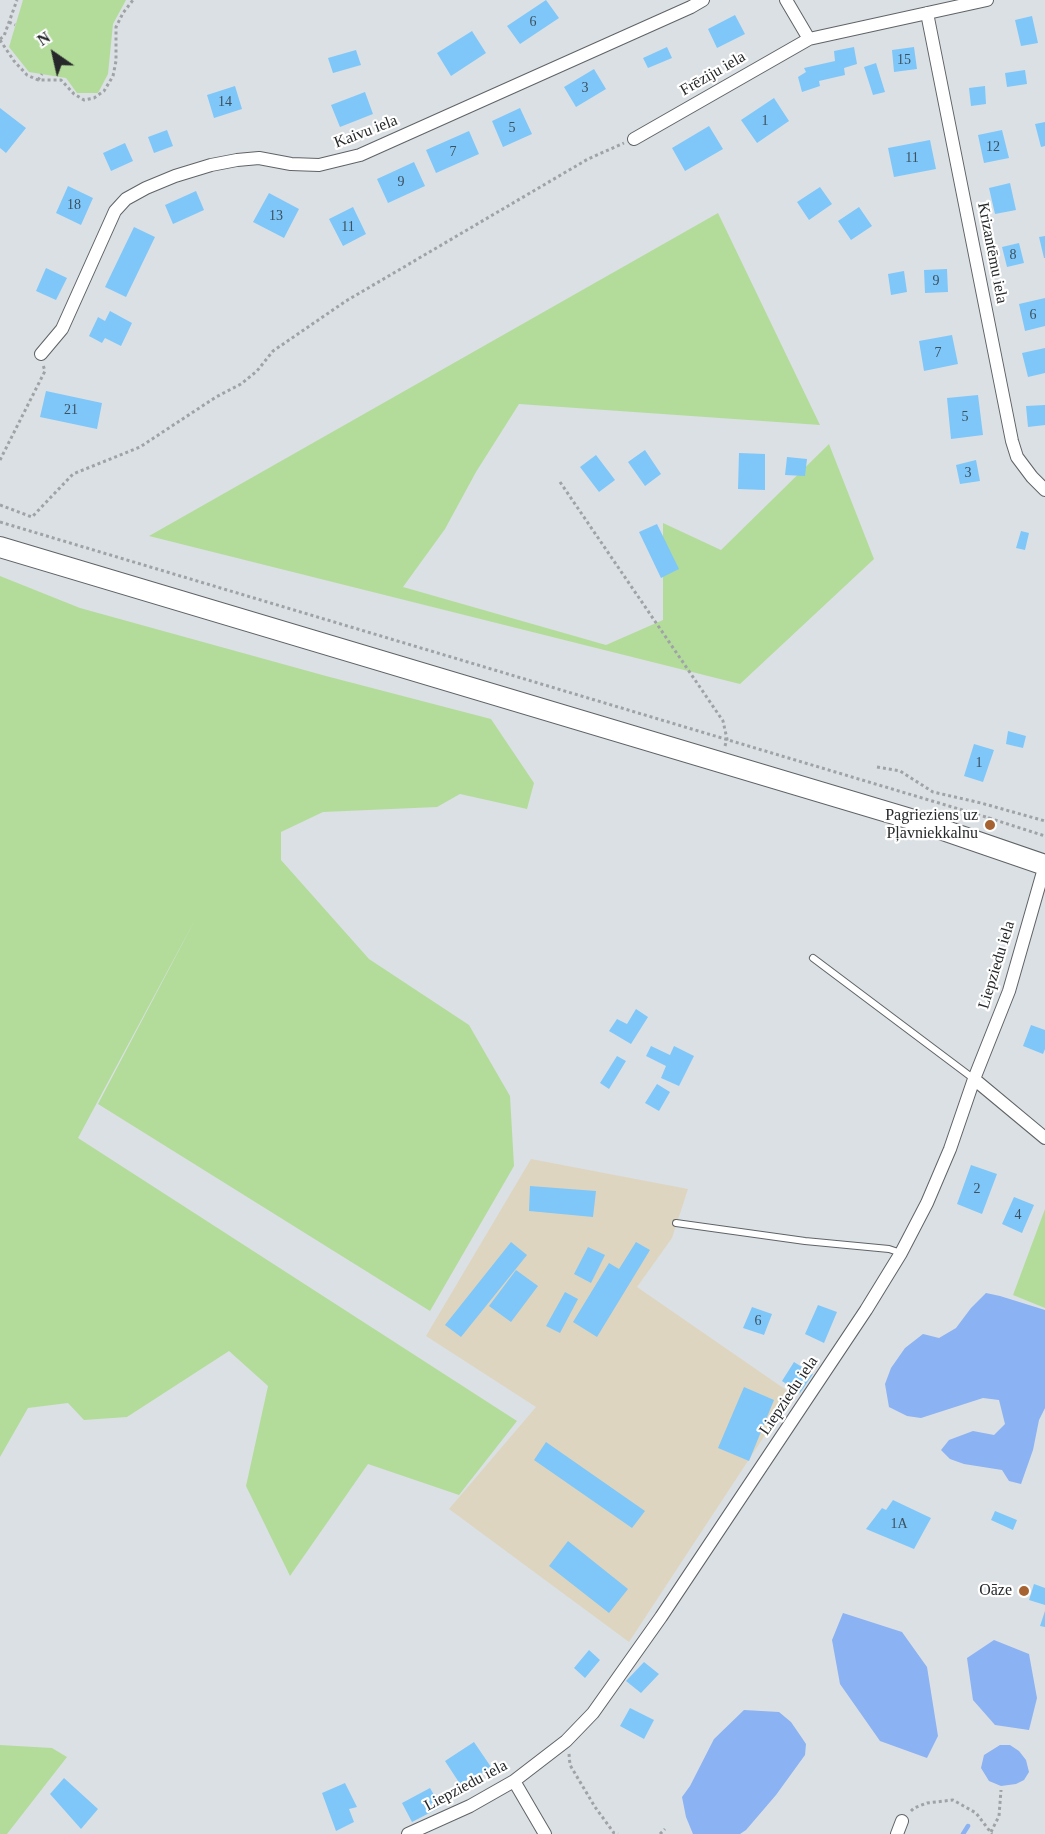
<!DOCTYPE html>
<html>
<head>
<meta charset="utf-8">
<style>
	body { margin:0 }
	#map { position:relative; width:1045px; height:1834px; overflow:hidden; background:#dbe0e4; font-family:Georgia,serif }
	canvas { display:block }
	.north { position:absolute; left:24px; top:24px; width:60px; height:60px; -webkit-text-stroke:4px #fff; paint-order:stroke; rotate:326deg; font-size:16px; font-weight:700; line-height:24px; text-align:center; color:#26282a }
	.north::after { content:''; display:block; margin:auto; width:21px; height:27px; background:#26282a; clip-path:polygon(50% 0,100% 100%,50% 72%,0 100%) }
</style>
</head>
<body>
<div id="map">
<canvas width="1045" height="1834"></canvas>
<div class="north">N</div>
</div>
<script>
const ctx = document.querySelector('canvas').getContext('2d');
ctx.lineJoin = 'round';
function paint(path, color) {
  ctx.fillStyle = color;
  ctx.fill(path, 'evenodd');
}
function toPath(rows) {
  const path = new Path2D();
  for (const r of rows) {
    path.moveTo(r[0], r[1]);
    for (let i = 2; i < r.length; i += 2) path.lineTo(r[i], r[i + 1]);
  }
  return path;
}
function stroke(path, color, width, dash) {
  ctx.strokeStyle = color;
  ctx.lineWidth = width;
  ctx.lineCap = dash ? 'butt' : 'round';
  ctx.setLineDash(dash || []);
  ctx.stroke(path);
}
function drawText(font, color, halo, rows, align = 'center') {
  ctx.font = font + ' Georgia,serif';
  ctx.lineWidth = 4.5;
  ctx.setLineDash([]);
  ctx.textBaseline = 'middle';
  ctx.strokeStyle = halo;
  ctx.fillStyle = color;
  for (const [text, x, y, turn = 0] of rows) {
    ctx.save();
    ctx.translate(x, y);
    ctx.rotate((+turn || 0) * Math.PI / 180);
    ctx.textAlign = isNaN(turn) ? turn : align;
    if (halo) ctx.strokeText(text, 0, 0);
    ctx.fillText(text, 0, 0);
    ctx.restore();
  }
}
paint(toPath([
	[531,1159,688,1189,672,1238,637,1287,792,1394,629,1642,449,1509,536,1407,426,1336]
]), '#ded5c0');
paint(toPath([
	[23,0,126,0,113,24,108,74,98,93,77,93,66,78,29,72,9,47],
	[718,213,820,425,519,404,476,472,445,529,403,587,606,645,663,620,663,523,721,550,829,444,874,559,740,684,149,536],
	[0,576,80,608,326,676,491,719,534,783,527,809,460,794,437,807,323,812,281,832,281,860,369,959,469,1025,510,1096,514,1166,430,1311,98,1104,197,916,78,1138,517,1421,459,1495,368,1464,290,1576,246,1486,268,1386,229,1351,127,1417,84,1420,68,1403,28,1408,0,1457],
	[1045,1209,1045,1308,1013,1295],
	[0,1745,52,1748,67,1757,7,1834,0,1834]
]), '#b3dc9b');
paint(toPath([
	[986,1293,1000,1296,1045,1310,1045,1408,1039,1420,1033,1450,1021,1484,1009,1481,1002,1470,964,1464,950,1459,941,1450,949,1440,973,1431,994,1435,1005,1424,999,1400,983,1398,921,1418,907,1416,889,1407,885,1384,891,1368,905,1348,923,1334,939,1338,956,1328,971,1308],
	[843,1613,902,1632,927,1667,938,1736,927,1758,880,1741,840,1684,832,1640],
	[994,1640,1029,1654,1037,1698,1029,1730,995,1725,973,1700,967,1658],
	[744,1710,779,1712,791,1722,802,1738,806,1744,805,1755,776,1795,746,1830,740,1834,693,1834,686,1817,682,1797,690,1786,714,1739],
	[1000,1745,1010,1745,1019,1751,1026,1760,1029,1772,1024,1780,1016,1784,1001,1786,989,1781,981,1768,984,1755]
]), '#8bb2f2');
stroke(toPath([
	[963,1834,968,1826]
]), '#8bb2f2', 4.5);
paint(toPath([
	[546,0,559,18,520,44,507,26],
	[735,15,745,34,717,48,708,29],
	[1032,16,1038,43,1021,46,1015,20],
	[472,31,486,53,451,76,437,53],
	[667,47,672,58,648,68,643,58],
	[854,47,857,64,844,68,845,75,819,81,820,86,802,92,798,77,806,72,804,68,835,61,834,51],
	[914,47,917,69,894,72,892,50],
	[356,50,361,65,333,73,328,58],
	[876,63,885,92,873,95,864,67],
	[594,69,606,89,576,107,564,87],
	[1025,70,1027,84,1007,87,1005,73],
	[235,86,242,109,214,118,207,95],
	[985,86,986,104,971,106,969,88],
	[365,92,373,114,340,127,331,105],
	[774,98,789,121,757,143,741,120],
	[0,108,26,128,6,153,0,148],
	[520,108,532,134,503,147,492,121],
	[1045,122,1045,146,1041,147,1035,124],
	[709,126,723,149,685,171,672,148],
	[167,130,173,146,154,153,148,137],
	[1002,130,1009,158,984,163,978,135],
	[469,131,479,154,436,173,426,150],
	[930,140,936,169,894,177,888,148],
	[125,143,133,161,111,171,103,153],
	[414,162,425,186,388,203,377,179],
	[1010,183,1016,210,995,214,989,188],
	[68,186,93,198,81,225,56,213],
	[820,187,832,204,809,220,797,202],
	[196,191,204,210,173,224,165,205],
	[269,193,299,209,284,238,253,222],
	[353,207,366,234,343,246,329,219],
	[859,207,872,226,851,240,838,221],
	[134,227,155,237,126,297,105,287],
	[1045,236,1045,258,1044,258,1039,237],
	[1019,243,1024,263,1007,267,1002,247],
	[46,268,67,278,56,300,36,291],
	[947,269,948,292,925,293,924,270],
	[904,271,907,292,891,295,888,274],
	[1045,298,1045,326,1025,331,1019,304],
	[110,311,132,323,121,346,105,338,102,343,89,336,98,317,105,321],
	[952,335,958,364,924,371,919,341],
	[1045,348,1045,373,1028,377,1022,353],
	[46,391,102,403,97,429,40,417],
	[978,395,983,435,951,439,947,398],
	[1045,405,1045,425,1028,427,1026,406],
	[645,450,661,474,645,486,628,462],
	[739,453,765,454,765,490,738,489],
	[596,455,615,480,599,492,580,467],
	[787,457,807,459,805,476,785,475],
	[976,460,980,481,960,484,956,465],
	[657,524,679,569,661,578,639,532],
	[1021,531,1029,533,1025,550,1016,548],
	[1008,731,1026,736,1023,748,1006,744],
	[974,744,994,750,983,782,964,776],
	[636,1009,648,1017,631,1044,609,1031,617,1019,627,1024],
	[1031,1025,1045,1030,1045,1049,1043,1054,1023,1046],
	[651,1046,670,1055,674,1046,694,1056,679,1086,661,1078,666,1066,646,1056],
	[617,1056,626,1061,609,1089,600,1083],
	[657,1084,670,1092,659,1111,645,1103],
	[971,1165,997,1174,982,1214,957,1204],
	[530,1186,596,1191,593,1217,529,1211],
	[1014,1197,1034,1205,1022,1233,1002,1224],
	[511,1242,527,1255,461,1337,445,1325],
	[636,1242,650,1250,597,1337,573,1322,609,1263,619,1269],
	[588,1247,605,1255,591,1283,574,1274],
	[516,1270,538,1286,511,1322,489,1306],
	[565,1292,578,1299,560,1333,546,1326],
	[818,1305,837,1312,824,1343,805,1334],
	[752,1307,772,1314,764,1335,743,1328],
	[794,1362,813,1374,800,1393,782,1381],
	[744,1387,774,1400,749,1461,718,1448],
	[546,1442,645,1511,632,1528,534,1460],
	[893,1500,931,1518,914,1549,866,1529,882,1508,886,1510],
	[995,1511,1017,1520,1013,1530,991,1520],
	[568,1541,628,1589,609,1613,549,1566],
	[1034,1584,1045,1588,1045,1605,1029,1600],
	[1045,1611,1045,1627,1040,1626],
	[589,1650,600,1660,585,1678,574,1668],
	[644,1662,659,1674,641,1693,626,1681],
	[630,1708,654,1720,644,1739,620,1726],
	[474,1742,491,1767,462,1787,445,1761],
	[64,1778,98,1809,81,1829,50,1794],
	[345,1783,357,1807,349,1809,354,1822,336,1831,322,1793],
	[430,1788,441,1807,412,1822,402,1803]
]), '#7fc7f9');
const lane = toPath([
	[813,958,974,1079],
	[676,1223,805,1241,889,1249,901,1253]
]);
const street = toPath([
	[786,0,809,39,987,0],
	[927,13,1012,441,1017,457,1032,477,1045,490],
	[634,139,809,39],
	[41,354,62,329,115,211,126,199,146,188,175,176,211,165,237,160,259,158,291,164,319,165,360,155,691,7,703,0],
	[974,1079,1045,1138],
	[514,1781,545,1834],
	[408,1834,470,1806,514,1781,566,1741,593,1713,661,1617,866,1310,901,1253,927,1203,950,1149,974,1079,1009,991,1045,865],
	[897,1834,902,1821]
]);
const primary = toPath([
	[0,547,914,820,1045,865]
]);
stroke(lane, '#5f6366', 8);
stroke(street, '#5f6366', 14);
stroke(primary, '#5f6366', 22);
stroke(toPath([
	[9,22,15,25],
	[0,39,4,36,17,0],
	[0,40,14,61,27,75,38,80,61,80,74,94,84,100,94,98,104,91,113,76,116,61,116,27,123,13,133,0],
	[38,80,42,74],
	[0,460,45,371,43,365],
	[560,482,723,721,727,739,725,746],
	[0,505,32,517,73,474,140,447,216,397,241,384,257,371,273,351,346,301,588,159,624,143],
	[0,522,989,818],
	[877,767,900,771,933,792,981,803,1045,821],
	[988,824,989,818,1045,836],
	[569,1754,570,1765,595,1807,614,1833,618,1834],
	[911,1811,914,1808,927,1803,953,1800,976,1813,992,1834],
	[991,1832,999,1816,1001,1790],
	[660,1834,665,1829]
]), '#9fa3a6', 3, [3, 3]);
stroke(lane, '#fff', 6);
stroke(street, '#fff', 12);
stroke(primary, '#fff', 20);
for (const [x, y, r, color] of [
	[990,825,6,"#a66331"],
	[1024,1591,6,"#a66331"]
]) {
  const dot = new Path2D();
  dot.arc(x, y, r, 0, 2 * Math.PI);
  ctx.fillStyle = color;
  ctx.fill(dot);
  stroke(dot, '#fff', 2);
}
drawText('14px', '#3c505e', null, [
	["6",533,22],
	["15",904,60],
	["3",585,88],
	["14",225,102],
	["1",765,121],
	["5",512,128],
	["12",993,147],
	["7",453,152],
	["11",912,158],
	["9",401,182],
	["18",74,205],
	["13",276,216],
	["11",348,227],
	["8",1013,255],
	["9",936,281],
	["6",1033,315],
	["7",938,353],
	["21",71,410],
	["5",965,417],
	["3",968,473],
	["1",979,763],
	["2",977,1189],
	["4",1018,1215],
	["6",758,1321],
	["1A",899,1524]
]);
drawText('16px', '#26282a', '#fff', [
	["Frēziju iela",713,74,-30],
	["Kaivu iela",366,132,-21],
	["Krizantēmu iela",992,253,79],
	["Liepziedu iela",997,965,-73],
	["Liepziedu iela",789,1396,-56],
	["Liepziedu iela",466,1786,-28]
]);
drawText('16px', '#26282a', '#fff', [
	["Pagrieziens uz",978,816],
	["Pļavniekkalnu",978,834],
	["Oāze",1012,1591]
], 'right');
</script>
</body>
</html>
